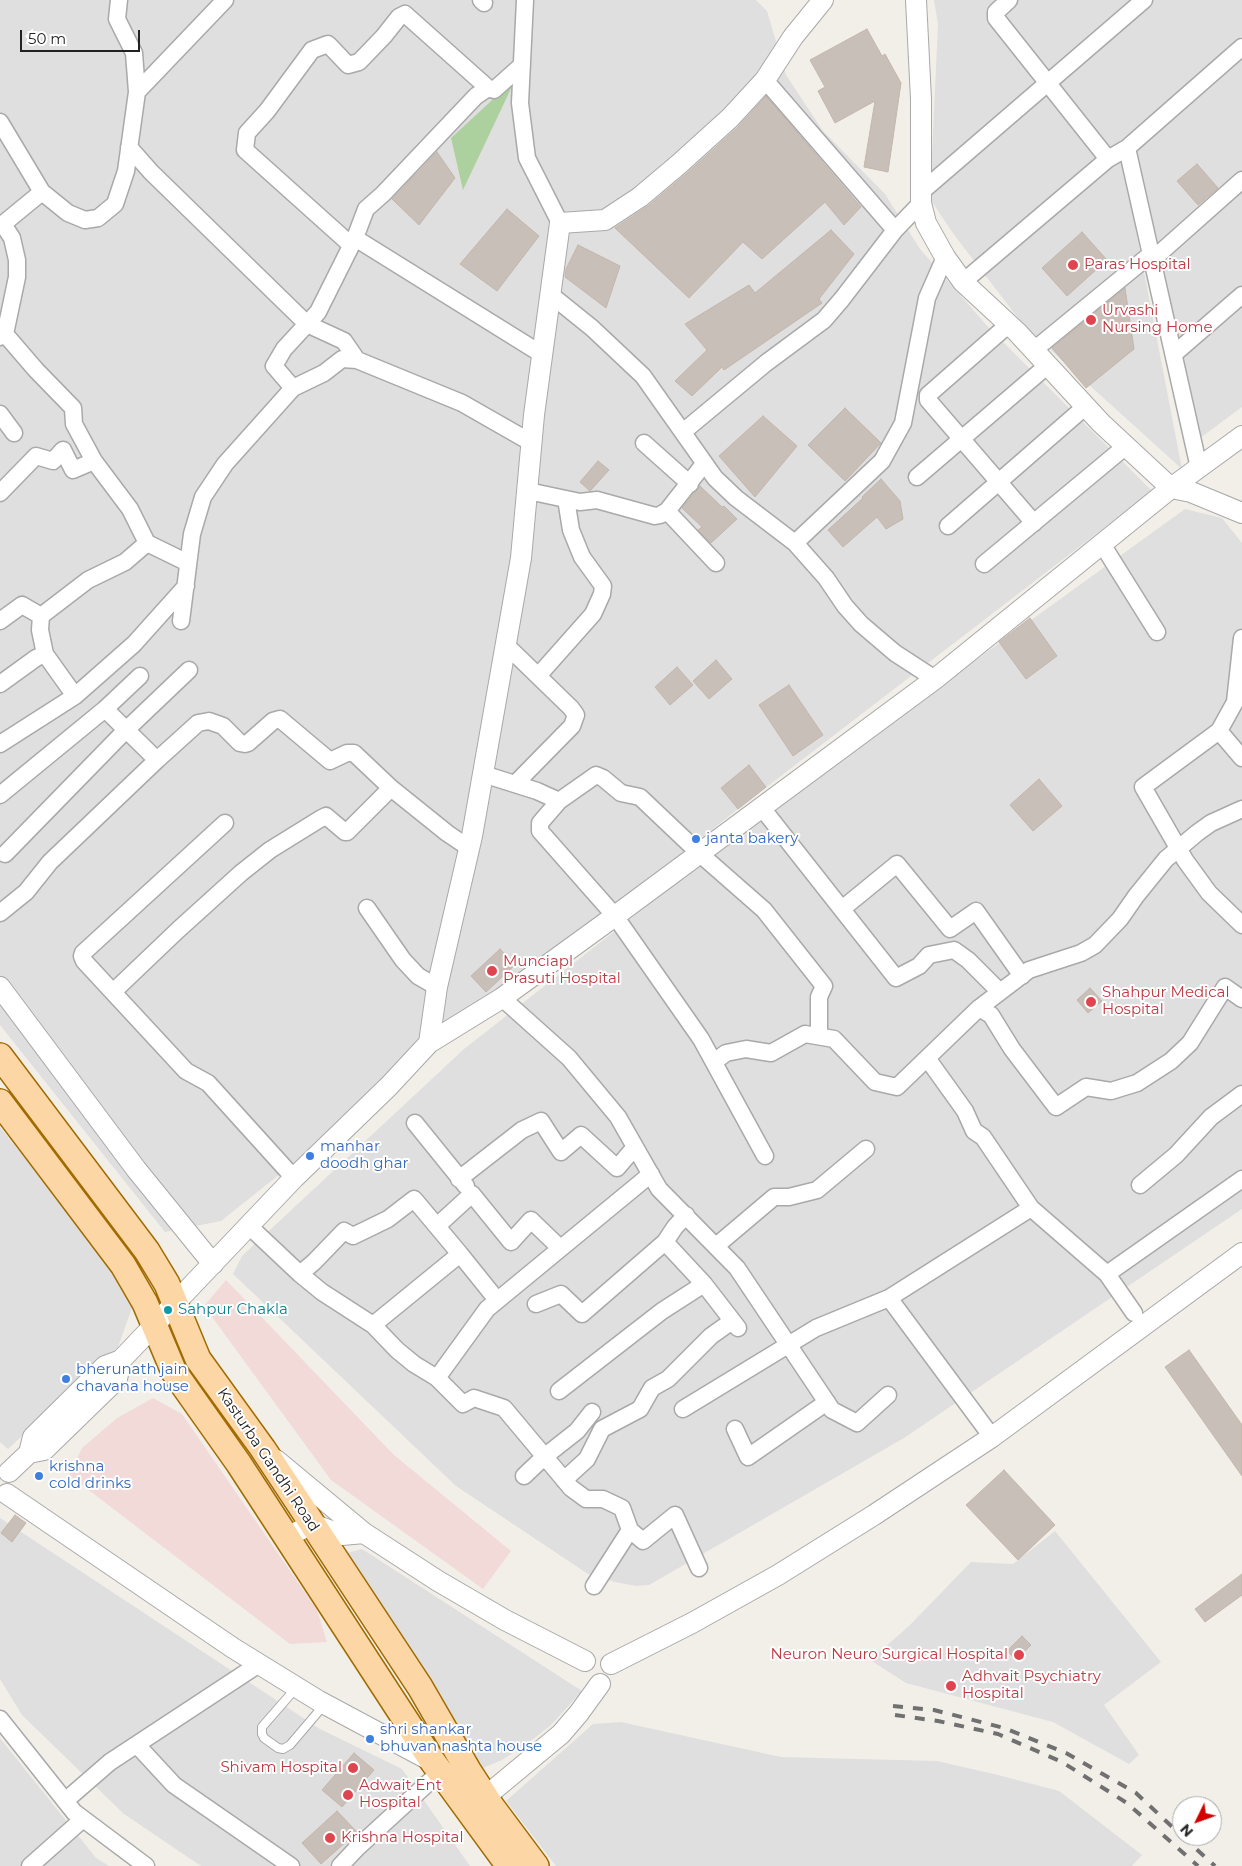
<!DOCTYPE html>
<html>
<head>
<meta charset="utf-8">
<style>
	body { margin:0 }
	#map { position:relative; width:1242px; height:1866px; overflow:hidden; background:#f2efe9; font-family:Montserrat,sans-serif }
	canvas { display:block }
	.north { position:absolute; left:1172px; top:1796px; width:50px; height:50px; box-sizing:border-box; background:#fff; border:1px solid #a7a7a7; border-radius:50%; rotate:228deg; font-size:14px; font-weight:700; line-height:20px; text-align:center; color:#222 }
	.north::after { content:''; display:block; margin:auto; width:18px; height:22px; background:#d40000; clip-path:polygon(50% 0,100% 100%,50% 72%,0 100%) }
	.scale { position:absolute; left:20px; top:30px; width:120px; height:22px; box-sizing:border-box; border:2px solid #222; border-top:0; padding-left:6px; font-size:15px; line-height:18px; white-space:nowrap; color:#222; -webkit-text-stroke:4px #fff; paint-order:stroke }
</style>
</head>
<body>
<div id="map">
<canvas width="1242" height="1866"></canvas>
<div class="north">N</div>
<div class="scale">50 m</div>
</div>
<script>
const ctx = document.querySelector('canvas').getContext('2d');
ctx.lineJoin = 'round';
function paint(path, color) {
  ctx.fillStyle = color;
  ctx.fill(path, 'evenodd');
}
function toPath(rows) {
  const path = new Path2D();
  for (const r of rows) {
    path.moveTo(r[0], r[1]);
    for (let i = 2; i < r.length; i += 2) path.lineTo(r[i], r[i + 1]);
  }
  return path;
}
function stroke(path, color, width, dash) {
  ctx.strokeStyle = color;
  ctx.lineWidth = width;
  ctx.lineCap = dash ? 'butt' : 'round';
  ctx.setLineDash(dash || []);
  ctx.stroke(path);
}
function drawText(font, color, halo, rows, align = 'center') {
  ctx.font = font + ' Montserrat,sans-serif';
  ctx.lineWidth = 4;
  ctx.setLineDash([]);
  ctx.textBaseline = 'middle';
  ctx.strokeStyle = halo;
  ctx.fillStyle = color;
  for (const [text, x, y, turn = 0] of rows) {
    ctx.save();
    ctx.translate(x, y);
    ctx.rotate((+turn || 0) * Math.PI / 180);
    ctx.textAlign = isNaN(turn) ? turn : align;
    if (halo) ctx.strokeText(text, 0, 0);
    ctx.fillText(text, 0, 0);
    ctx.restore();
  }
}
paint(toPath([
	[0,0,756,0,767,11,786,75,823,131,885,194,920,249,989,328,1152,491,738,809,221,1221,165,1232,0,1025],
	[934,0,1242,0,1242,36,1119,142,1182,469,1025,327,955,236,930,199,938,24],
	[1242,58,1242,407,1196,441,1135,152],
	[1185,509,1222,518,1242,543,1242,1209,904,1438,649,1585,636,1586,615,1582,588,1574,456,1486,233,1274,242,1256,464,1049,786,797],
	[0,1127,116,1273,133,1305,118,1347,8,1449,0,1442],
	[0,1518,320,1729,402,1769,470,1866,201,1866,124,1814,22,1715,0,1679],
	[1055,1531,1161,1662,1104,1705,1139,1755,1129,1764,1053,1722,906,1683,870,1660,909,1626,971,1562,1013,1564],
	[362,1549,582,1691,551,1725,528,1743,502,1760,483,1768,347,1553],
	[621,1722,781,1757,937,1761,998,1775,1059,1791,1142,1855,1132,1866,556,1866,506,1801,593,1724],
	[0,1738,96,1858,109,1866,0,1866]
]), '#e0dfdf');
paint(toPath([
	[226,1280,394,1455,511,1551,483,1589,331,1480,204,1306],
	[153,1398,182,1414,317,1610,327,1642,290,1644,69,1475,82,1448,117,1418]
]), '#f2dad9');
paint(toPath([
	[516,78,463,190,451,138]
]), '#add19e');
const building = toPath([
	[867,29,882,56,885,54,901,83,888,172,864,167,875,101,835,123,818,91,825,87,810,60,867,29],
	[766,96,861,207,844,225,825,202,762,259,743,242,689,298,615,228,648,206,686,174,738,127,766,96],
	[437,152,455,178,419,225,392,199,437,152],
	[1197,164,1218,188,1198,205,1177,181,1197,164],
	[507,209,539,236,497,291,460,264,507,209],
	[831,230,854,254,819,299,822,303,724,370,722,367,692,396,675,381,707,350,685,324,749,285,755,293,831,230],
	[1082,232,1107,260,1067,296,1042,268,1082,232],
	[578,245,620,266,606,308,565,277,566,269,578,245],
	[1125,288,1134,349,1086,388,1052,348,1125,288],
	[845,408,881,443,845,481,808,445,845,408],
	[763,416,797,446,755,497,719,456,763,416],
	[598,461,609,470,590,491,580,482,598,461],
	[881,479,900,501,903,519,886,529,877,517,843,547,828,530,863,498,862,497,881,479],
	[700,486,722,507,724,506,737,519,711,543,698,530,702,527,682,508,700,486],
	[1030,618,1057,656,1026,679,999,642,1030,618],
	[716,660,732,679,709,699,693,681,716,660],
	[677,667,693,685,670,705,655,687,677,667],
	[789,685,823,735,793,756,759,705,789,685],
	[749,765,766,787,738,809,721,788,749,765],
	[1039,779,1062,806,1033,831,1010,805,1039,779],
	[500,949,515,965,486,992,471,976,500,949],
	[1090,988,1102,1001,1088,1013,1077,1000,1090,988],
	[1189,1350,1242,1425,1242,1476,1165,1367,1189,1350],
	[1004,1470,1055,1525,1018,1560,966,1505,1004,1470],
	[15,1515,26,1523,12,1542,1,1533,15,1515],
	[1242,1574,1242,1595,1205,1622,1195,1609,1242,1574],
	[1022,1636,1031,1645,1016,1660,1007,1651,1022,1636],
	[354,1753,374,1770,342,1807,322,1790,354,1753],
	[337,1811,357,1832,321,1864,302,1843,337,1811]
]);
paint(building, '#c7bfb8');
stroke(building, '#c4b6ab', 1);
const service = toPath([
	[296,1688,262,1727,262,1734,264,1738,278,1748,283,1749,290,1745,324,1705]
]);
const minor = toPath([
	[481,0,484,3],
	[525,0,520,103,527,158,560,223],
	[1009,0,996,12,996,18,1108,159,1127,148,1242,47],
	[765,80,895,230],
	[137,92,225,0],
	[0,122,42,192,68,213,85,220,98,218,115,204,126,171,137,92,134,53,117,19,119,0],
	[129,147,151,172,307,324,344,341,357,360],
	[1127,148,1199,468],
	[920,193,1144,0],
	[355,238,366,209,383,194,476,96,488,88,494,90,522,65],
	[351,245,245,150,247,133,267,111,312,50,328,44,348,65,359,62,384,36,399,17,405,14,488,88],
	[1152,260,1242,180],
	[963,282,1108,159],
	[551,295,592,328,643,376,715,478,736,498,795,543,882,461,903,423,927,298,945,257],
	[1009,324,928,395,928,400,1034,523],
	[5,334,17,277,17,260,12,238,3,224,42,192],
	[0,337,5,334,36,370,73,408,74,424,94,461],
	[1034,350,1151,254],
	[1174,354,1242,295],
	[0,414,14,433],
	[684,431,766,363,824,320,842,299,895,230,921,203],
	[532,443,462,403,357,360,342,359,324,373,293,388,274,366,284,349,318,312,355,238,543,355],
	[644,443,690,484],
	[917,477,1048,365],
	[528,491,580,502,597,500,655,516,660,515,667,511,704,464],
	[0,493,36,456,53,461,63,450,73,470,94,461,130,509,147,543,188,563],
	[667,511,716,563],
	[948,526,1086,406],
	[795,543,826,578,845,606,861,624,895,653,935,679],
	[1102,544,1157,632],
	[984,564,1126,446],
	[41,616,88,580,125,562,147,543],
	[0,621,22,605,41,616,40,630,45,654],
	[181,621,192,534,203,497,225,464,293,388],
	[1242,638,1235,702,1219,731,1143,787,1185,860,1209,893,1242,925],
	[506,645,571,708,576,715,572,726,515,784],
	[538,676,593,614,602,594,603,586,582,557,571,530,566,499],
	[0,684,36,658,45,654,75,696],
	[105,709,157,760],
	[1219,731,1242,758],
	[0,744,75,696,134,644,186,586],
	[483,774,537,791,559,801],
	[0,795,105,709,140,676],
	[762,808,896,978,919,966,929,955,954,950,968,960,1000,992],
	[225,823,83,953,82,956,84,961,186,1071,208,1083,294,1178],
	[5,854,126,730,189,670],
	[367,908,403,960,418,976,437,987],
	[842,909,897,864,950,929,976,911,1022,976],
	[0,913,26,892,50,862,157,760,198,723,209,721,223,726,240,743,245,744,248,743,273,721,280,719,330,761,347,753,354,753,391,788,447,833,469,848],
	[113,992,178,930,241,873,270,850,320,819,326,816,345,832,347,832,391,788],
	[502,998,569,1058,618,1117,659,1189,737,1268,832,1410,857,1423,888,1395],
	[979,1008,991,1015,1012,1049,1056,1107,1086,1087,1111,1091,1137,1083,1171,1061,1190,1043,1225,987,1242,999],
	[927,1058,965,1111,974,1131,983,1137,1031,1208,1107,1274],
	[714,1062,726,1053,746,1049,771,1053,805,1034,834,1039,875,1082,897,1087,979,1008,1029,970,1081,953,1095,945,1120,919,1136,896,1166,859,1197,833,1211,823,1242,809],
	[415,1123,466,1186],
	[765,1156,701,1039,615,916,540,831,540,823,559,801,596,775,603,778,621,793,640,797,699,853,764,910,824,986,819,997,819,1036],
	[459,1179,522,1130,541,1121,561,1152,581,1135,617,1168,635,1147],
	[1140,1185,1176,1155,1211,1117,1242,1094],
	[686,1215,675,1227,665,1242,704,1284,738,1328],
	[249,1226,300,1274,322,1292,373,1325,397,1350,414,1364,437,1378,463,1404,474,1398,504,1408,571,1488,586,1499,603,1499,622,1508,630,1530],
	[437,1226,472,1194,511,1242,531,1220,560,1248],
	[716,1246,774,1197,789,1197,817,1190,866,1149],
	[300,1274,314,1262,344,1231,353,1236,388,1219,414,1199,460,1254],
	[889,1298,992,1437],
	[536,1304,561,1294,582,1314,665,1242],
	[1134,1313,1107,1274,1242,1179],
	[373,1325,460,1254,497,1300],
	[437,1378,487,1309,651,1174],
	[559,1391,662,1311,704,1284],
	[683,1409,816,1328,889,1298,1031,1208],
	[735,1429,748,1457,827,1402],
	[524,1476,544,1457,577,1431,592,1412],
	[564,1480,587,1459,602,1429,640,1409,652,1388,668,1379,711,1336,732,1321],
	[594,1586,630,1530,643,1541,675,1515,699,1568],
	[0,1719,74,1812,146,1866],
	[137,1745,174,1785,291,1866],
	[65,1801,110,1762,259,1664],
	[30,1866,83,1819],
	[340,1866,357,1848,440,1772]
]);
const tertiary = toPath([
	[916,0,921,99,921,203,926,223,945,257,963,282,1017,332,1101,423,1171,488,1191,492,1242,513],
	[0,987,136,1169,213,1264],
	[429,1043,502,998,615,916,935,679,1171,488,1242,436],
	[29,1453,33,1437,105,1366,121,1360,294,1178,389,1086,429,1043,437,987,472,836,521,558,534,415,560,223,605,220,640,197,678,165,730,118,765,80,793,37,823,0],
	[276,1460,364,1533,438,1581,505,1620,585,1661],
	[9,1472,29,1453,44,1450,117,1379,121,1360],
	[7,1494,233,1648,319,1701,433,1762],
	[287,1537,312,1524,342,1535,364,1533],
	[611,1664,692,1623,778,1575,874,1515,992,1437,1242,1253],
	[485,1797,561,1734,579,1713,600,1684]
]);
const primary = toPath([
	[0,1056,147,1251,167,1284,198,1359,263,1449,420,1687,468,1770,492,1807,536,1866],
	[0,1102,123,1265,145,1303,174,1372,239,1464,433,1762,509,1866]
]);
stroke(service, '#a9a9a9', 10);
stroke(minor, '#a9a9a9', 19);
stroke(tertiary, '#a9a9a9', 22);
stroke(primary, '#a06b00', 28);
stroke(service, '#fff', 8);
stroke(minor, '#fff', 16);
stroke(tertiary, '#fff', 20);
stroke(primary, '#fcd6a4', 25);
stroke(toPath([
	[893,1706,934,1710,1004,1728,1066,1753,1136,1793,1182,1836],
	[895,1715,938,1721,998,1734,1062,1762,1127,1803,1198,1866],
	[1182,1836,1215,1866]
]), '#707070', 4, [10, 10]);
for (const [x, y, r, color] of [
	[1073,265,6,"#e0444e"],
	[1091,320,6,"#e0444e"],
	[696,839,5,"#3f7fe0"],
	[492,971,6,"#e0444e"],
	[1091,1002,6,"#e0444e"],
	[310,1156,5,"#3f7fe0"],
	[168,1310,5,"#0f9aa8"],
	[66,1379,5,"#3f7fe0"],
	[39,1476,5,"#3f7fe0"],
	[1019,1655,6,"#e0444e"],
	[951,1686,6,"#e0444e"],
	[370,1739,5,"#3f7fe0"],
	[353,1768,6,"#e0444e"],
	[348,1795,6,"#e0444e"],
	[330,1838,6,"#e0444e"]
]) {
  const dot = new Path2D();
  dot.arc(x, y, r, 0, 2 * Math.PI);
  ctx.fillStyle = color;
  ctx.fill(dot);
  stroke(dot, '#fff', 2);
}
drawText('15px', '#be3a42', '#fff', [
	["Paras Hospital",1084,265],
	["Urvashi",1102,311],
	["Nursing Home",1102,328],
	["Munciapl",503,962],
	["Prasuti Hospital",503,979],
	["Shahpur Medical",1102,993],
	["Hospital",1102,1010],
	["Neuron Neuro Surgical Hospital",1008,1655,"right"],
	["Adhvait Psychiatry",962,1677],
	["Hospital",962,1694],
	["Shivam Hospital",342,1768,"right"],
	["Adwait Ent",359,1786],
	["Hospital",359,1803],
	["Krishna Hospital",341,1838]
], 'left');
drawText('15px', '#366cbe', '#fff', [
	["janta bakery",706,839],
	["manhar",320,1147],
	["doodh ghar",320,1164],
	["bherunath jain",76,1370],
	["chavana house",76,1387],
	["krishna",49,1467],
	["cold drinks",49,1484],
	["shri shankar",380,1730],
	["bhuvan nashta house",380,1747]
], 'left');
drawText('15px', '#0d838f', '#fff', [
	["Sahpur Chakla",178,1310]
], 'left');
drawText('15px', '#222', '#fff', [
	["Kasturba Gandhi Road",268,1460,56]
]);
</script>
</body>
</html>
